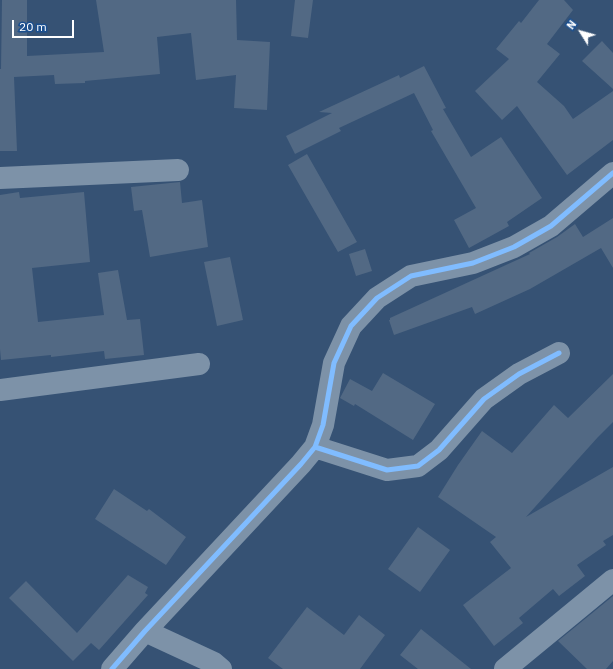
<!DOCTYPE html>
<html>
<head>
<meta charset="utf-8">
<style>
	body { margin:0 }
	#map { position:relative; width:613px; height:669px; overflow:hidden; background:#365274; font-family:"IBM Plex Sans",sans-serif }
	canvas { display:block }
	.north { position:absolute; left:561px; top:12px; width:40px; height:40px; -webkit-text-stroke:3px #1b4f8f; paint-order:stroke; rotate:307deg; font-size:11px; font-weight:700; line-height:16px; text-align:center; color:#fff }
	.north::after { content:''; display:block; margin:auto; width:14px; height:18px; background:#fff; clip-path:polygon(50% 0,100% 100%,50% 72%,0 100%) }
	.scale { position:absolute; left:12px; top:20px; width:62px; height:18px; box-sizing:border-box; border:2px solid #fff; border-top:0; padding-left:5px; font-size:12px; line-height:14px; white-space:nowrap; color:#fff; -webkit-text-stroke:3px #1b4f8f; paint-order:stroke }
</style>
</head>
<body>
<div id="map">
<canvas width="613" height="669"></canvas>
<div class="north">N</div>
<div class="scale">20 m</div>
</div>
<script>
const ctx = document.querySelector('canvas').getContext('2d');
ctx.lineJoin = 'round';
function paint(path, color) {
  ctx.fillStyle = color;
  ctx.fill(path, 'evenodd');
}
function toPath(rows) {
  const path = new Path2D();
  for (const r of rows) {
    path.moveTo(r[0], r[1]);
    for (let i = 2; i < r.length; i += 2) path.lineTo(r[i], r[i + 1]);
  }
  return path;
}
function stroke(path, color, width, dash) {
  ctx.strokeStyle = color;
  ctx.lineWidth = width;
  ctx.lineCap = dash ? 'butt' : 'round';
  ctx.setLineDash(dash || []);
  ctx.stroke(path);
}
paint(toPath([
	[2,0,27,0,27,56,104,52,96,0,236,0,237,40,270,42,267,110,234,108,236,75,196,80,191,33,157,37,160,74,85,81,85,83,55,84,54,75,14,77,17,151,0,151,0,69,1,69],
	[295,0,313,0,308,38,291,36],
	[539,0,564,0,573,10,547,44,560,54,537,82,564,106,573,119,613,91,613,140,567,175,517,106,502,120,475,91,509,59,496,49,519,21,521,23],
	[602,41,613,53,613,89,582,61],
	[424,66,446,108,443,109,471,157,501,137,542,198,507,222,509,226,469,248,454,220,476,208,431,131,433,130,414,93,339,128,341,131,295,154,286,136,332,113,319,112,399,75,400,78],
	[307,154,357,242,338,252,288,165],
	[180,182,182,203,202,200,208,247,150,257,142,210,134,211,131,187],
	[19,192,20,198,84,192,90,262,32,268,38,322,104,315,98,273,118,270,127,320,140,319,144,355,105,359,104,351,51,357,51,355,1,360,0,349,0,195],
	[613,218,613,268,601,248,530,289,475,314,472,307,394,335,389,320,390,320,390,318,530,254,529,253,557,237,575,224,583,237],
	[365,249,372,271,356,276,349,254],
	[230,257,243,320,217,326,204,262],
	[383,373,435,404,413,440,355,404,354,406,340,398,350,379,372,391],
	[613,374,613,422,598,437,526,517,613,467,613,535,603,541,606,545,577,565,585,576,559,596,553,589,519,618,523,623,494,646,463,605,511,568,490,542,496,537,438,497,458,465,482,431,512,453,554,405,568,418],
	[114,489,147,511,149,509,186,537,166,565,95,519],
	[418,527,450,550,420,592,388,569],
	[128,575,148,587,145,593,148,595,99,650,91,643,73,661,9,598,26,581,77,633],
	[613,596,613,661,606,669,587,669,558,641],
	[307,607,344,635,359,615,385,635,360,669,283,669,268,658],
	[421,629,471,669,418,669,400,655]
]), '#526984');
stroke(toPath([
	[0,178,178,170],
	[0,390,199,364],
	[315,447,387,470,418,466,439,450,484,399,519,374,559,353],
	[145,631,214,663,221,669],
	[112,669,145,631,301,464,315,447,323,425,334,363,351,326,377,298,411,276,473,263,514,247,551,226,613,173],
	[505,669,613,580]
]), '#7d92a8', 22);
stroke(toPath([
	[315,447,387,470,418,466,439,450,484,399,519,374,559,353],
	[112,669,145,631,301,464,315,447,323,425,334,363,351,326,377,298,411,276,473,263,514,247,551,226,613,173]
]), '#80bcff', 5);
</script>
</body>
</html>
